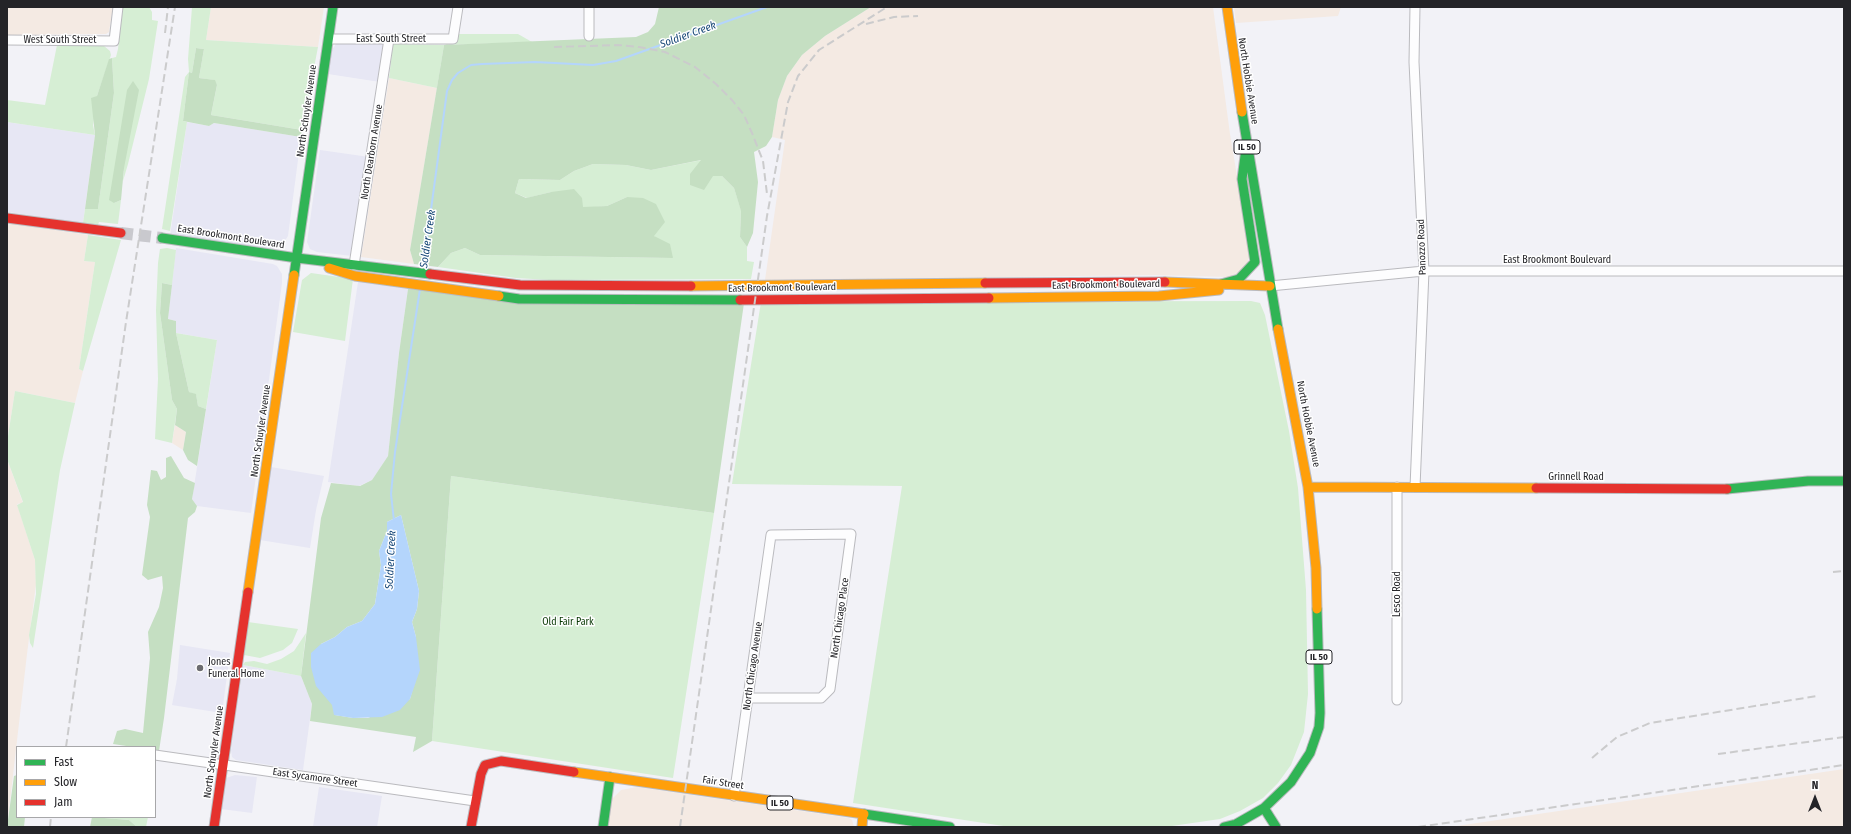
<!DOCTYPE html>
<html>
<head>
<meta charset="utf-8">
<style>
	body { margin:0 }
	#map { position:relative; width:1851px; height:834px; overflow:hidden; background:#f2f2f7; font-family:"Fira Sans Condensed",sans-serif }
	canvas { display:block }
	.frame { position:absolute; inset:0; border:8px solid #242428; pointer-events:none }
	.legend { position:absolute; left:16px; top:746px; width:140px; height:72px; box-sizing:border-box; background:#fff; border:1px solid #a7a7a9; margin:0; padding:5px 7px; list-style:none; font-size:12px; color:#242428 }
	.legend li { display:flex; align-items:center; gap:8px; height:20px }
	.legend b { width:20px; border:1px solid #a7a7a9 }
	.north { position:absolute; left:1795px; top:778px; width:40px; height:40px; -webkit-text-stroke:3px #fff; paint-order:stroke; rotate:0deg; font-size:11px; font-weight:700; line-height:16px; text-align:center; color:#242428 }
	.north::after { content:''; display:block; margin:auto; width:14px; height:18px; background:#242428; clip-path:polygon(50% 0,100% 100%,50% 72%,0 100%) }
</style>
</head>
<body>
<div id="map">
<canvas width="1851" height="834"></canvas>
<div class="frame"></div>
<ul class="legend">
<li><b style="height:5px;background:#30b455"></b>Fast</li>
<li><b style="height:5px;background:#ff9f0a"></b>Slow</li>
<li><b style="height:5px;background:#e5322d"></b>Jam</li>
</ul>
<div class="north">N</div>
</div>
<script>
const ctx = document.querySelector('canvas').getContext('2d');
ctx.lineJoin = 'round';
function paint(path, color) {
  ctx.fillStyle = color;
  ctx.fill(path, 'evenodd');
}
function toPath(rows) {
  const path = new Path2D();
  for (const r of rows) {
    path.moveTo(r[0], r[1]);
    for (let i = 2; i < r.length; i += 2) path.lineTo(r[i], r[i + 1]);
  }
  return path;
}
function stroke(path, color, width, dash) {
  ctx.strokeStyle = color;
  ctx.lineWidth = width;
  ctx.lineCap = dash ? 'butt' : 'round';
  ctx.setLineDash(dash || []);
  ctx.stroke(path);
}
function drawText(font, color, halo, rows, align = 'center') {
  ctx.font = font + ' "Fira Sans Condensed",sans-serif';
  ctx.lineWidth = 3;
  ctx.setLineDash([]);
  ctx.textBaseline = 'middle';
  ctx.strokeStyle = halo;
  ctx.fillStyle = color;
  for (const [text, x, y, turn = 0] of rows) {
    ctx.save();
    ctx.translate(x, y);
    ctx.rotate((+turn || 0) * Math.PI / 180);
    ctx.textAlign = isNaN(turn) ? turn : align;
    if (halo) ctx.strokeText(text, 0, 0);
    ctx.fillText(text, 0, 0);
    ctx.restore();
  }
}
paint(toPath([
	[336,44,385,44,380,82,328,74,332,50],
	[7,122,95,135,83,223,7,212],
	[187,122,209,126,214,123,301,137,288,236,282,245,273,249,170,236],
	[320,150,376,158,361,257,317,252,310,249,307,242],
	[176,248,273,264,277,266,282,274,282,283,251,513,197,506,192,499,217,340,176,333,176,321,168,319],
	[358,282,408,289,399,353,388,456,372,480,359,486,328,482],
	[271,467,324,476,316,510,310,548,260,540],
	[180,645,230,653,222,713,172,705,177,679],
	[243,665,301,676,312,704,303,770,236,760,232,757,231,750],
	[235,775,257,777,252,813,221,809,226,778],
	[319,787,382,796,377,827,313,827]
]), '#e7e7f4');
paint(toPath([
	[7,7,113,7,109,32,106,34,7,35],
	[211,7,324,7,318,47,206,40],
	[871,7,1213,7,1230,134,1250,254,1246,268,1230,277,1155,275,765,280,785,140,772,137,778,100,787,76,802,55,825,36],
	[1234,7,1341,7,1338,16,1236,23],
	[389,78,437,88,410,250,414,264,361,257],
	[7,223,88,235,84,261,95,262,79,369,83,371,75,403,15,391,8,436,7,459,23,503,17,504,35,560,36,584,27,654,7,827],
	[175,425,186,432,183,450,172,443],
	[1844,769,1844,827,1450,827],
	[637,787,849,818,852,820,854,827,608,827,612,799,621,790]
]), '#f4eae3');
paint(toPath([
	[122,7,149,7,152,12,152,20,158,21,149,79,128,164,123,181,124,168,114,203,121,200,118,224,99,222,98,225,83,223,85,209,98,209,114,93,112,58,116,57,118,49],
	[192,7,211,7,206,40,318,47,302,130,211,115,217,85,214,80,199,78,204,49,196,48,192,73,189,72,183,121,187,122,170,231,162,229,185,77,189,72,188,59],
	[459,34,518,34,532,42,444,45,437,88,389,78,393,44,444,45,456,41],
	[57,45,104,46,110,51,111,55,97,96,93,125,95,135,7,122,7,100,45,105],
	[702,160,713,176,722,176,734,188,741,210,740,237,747,247,747,261,754,262,751,279,549,280,516,278,438,267,451,253,465,248,480,255,673,258,654,236,627,197,607,206,583,208,551,192,527,198,515,193,519,179,560,180,574,171,593,164,626,165,651,170],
	[88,235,121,240,83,371,79,369,95,262,84,261],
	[167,248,176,250,172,285,162,283,160,313,172,400,177,409,172,443,155,439,158,379,156,310,158,263,160,249],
	[311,273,353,279,345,341,293,332,302,280],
	[1251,301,1260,303,1265,315,1289,431,1298,488,1306,590,1308,694,1304,732,1291,765,1278,783,1263,798,1240,811,1220,819,1165,827,1010,827,853,803,902,486,732,484,761,302],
	[176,333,217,340,206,409,198,406,196,395,189,392],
	[15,391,75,403,60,470,33,648,30,643,29,635,36,594,35,560,17,505,23,502,7,459,8,436],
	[451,476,714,513,673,778,432,741],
	[248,622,298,629,292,643,283,650,260,658,244,655],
	[306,633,301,676,243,665,245,662,254,661,267,664,281,659,294,651],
	[106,817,148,817,146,827,137,827,129,820,105,818]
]), '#d6eed4');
paint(toPath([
	[659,7,871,7,825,36,802,55,787,76,778,100,772,137,766,146,754,152,758,182,753,233,747,247,740,237,741,211,734,188,722,176,713,176,704,190,690,185,690,174,701,160,651,170,626,165,593,164,574,171,560,180,519,179,515,193,526,198,551,192,574,189,582,198,583,207,607,206,627,197,643,198,656,204,665,222,654,236,670,244,673,258,480,255,465,248,451,253,438,267,414,264,410,250,444,45,636,37,648,32,655,24],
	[196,48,204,49,199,78,215,80,217,85,211,115,302,130,301,137,214,123,209,126,183,121,189,72,192,73],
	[112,58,114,93,98,209,85,209,95,135,91,98,97,96,109,59],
	[133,81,139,90,124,168,121,200,114,203,109,200,127,90],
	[162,283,172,285,168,319,176,321,176,333,189,392,196,394,198,406,206,409,197,466,188,460,183,450,186,432,175,425,177,409,172,400,160,313],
	[408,289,744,303,714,513,451,476,432,741,413,752,416,737,310,721,312,704,301,676,321,518,331,483,360,486,372,480,388,456,399,353],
	[401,515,419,591,417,609,412,622,416,637,414,684,410,699,368,718,353,718,335,715,321,644,335,637,347,627,362,621,375,604,381,565,379,551,387,531,387,522],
	[171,456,184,478,195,483,192,499,197,506,195,512,188,518,164,718,159,751,155,750,155,747,133,747,113,744,117,731,125,729,143,733,150,658,148,632,159,607,163,588,162,576,148,580,142,575,150,517,147,505,151,470,157,471,161,480,166,477,166,458],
	[17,775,17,817,25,817,24,827,7,827,14,776],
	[92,817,129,820,137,827,90,827]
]), '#c5dfc2');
paint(toPath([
	[401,515,419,591,417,609,412,622,416,637,420,670,410,699,400,710,382,717,353,718,334,715,332,705,316,686,311,667,311,653,321,644,335,637,347,627,362,621,375,604,381,565,379,551,387,531,387,522]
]), '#b4d5fc');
stroke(toPath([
	[423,269,447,91,452,80,458,73,471,65,482,64,535,62,593,65,616,61,767,7],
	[394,521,391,494,395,452,420,289]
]), '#b4d5fc', 2);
stroke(toPath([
	[121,233,162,238]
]), '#c9c9ce', 12, [12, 6]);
const street = toPath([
	[589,7,589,36],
	[1415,7,1414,62,1424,271,1415,487],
	[329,39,453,39,458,7],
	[7,40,114,41,118,7],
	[354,265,389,39],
	[1270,286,1424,271,1844,271],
	[1397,700,1397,487],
	[155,755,475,801],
	[734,796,771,535,851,534,830,689,821,698,749,698]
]);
const fast = toPath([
	[1242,112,1278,329],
	[162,238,297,258,430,274],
	[294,275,333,7],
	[1221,284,1239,279,1255,262,1242,179,1245,156],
	[499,296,519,299,740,300],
	[1727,489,1808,481,1844,481],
	[1264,808,1276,827],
	[864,814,950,827],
	[603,827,610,777],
	[1224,827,1236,824,1264,808,1291,782,1310,753,1319,727,1320,713,1317,609]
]);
const slow = toPath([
	[1227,7,1242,112],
	[329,268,355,276,499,296],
	[1165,282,1270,286],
	[691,286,985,283],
	[989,298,1159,296,1219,290],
	[1278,329,1308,487,1316,568,1317,609],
	[1308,487,1536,488],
	[248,592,294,275],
	[574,772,864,814],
	[862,827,863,814]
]);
const jam = toPath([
	[7,218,121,233],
	[430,274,520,285,691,286],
	[985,283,1165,282],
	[740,300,989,298],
	[1536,488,1727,489],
	[214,827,248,592],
	[471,827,481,774,485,765,501,761,574,772]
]);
stroke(street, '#bababe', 11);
stroke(fast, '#bababe', 11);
stroke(slow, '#bababe', 11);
stroke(jam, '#bababe', 11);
stroke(street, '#fdfdfe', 9);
stroke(fast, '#30b455', 9);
stroke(slow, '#ff9f0a', 9);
stroke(jam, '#e5322d', 9);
stroke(toPath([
	[866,24,894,17,918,16],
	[165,33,168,7],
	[554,47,618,45,639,47,665,52,695,67,716,84,732,100,744,115,752,133,763,161,767,194],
	[1833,572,1844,571],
	[66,747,126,322,175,7],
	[1718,754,1844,737],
	[1592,758,1617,737,1650,723,1817,696],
	[50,827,51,817],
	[680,827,767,216,788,102,798,76,819,50,887,7],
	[1418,827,1844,765]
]), '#cbcbcc', 2, [8, 4]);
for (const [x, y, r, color] of [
	[200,668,4,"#6c6c70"]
]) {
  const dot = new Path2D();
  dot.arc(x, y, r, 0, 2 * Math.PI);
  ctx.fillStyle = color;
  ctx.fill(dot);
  stroke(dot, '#fff', 1.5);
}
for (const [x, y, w] of [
	[1247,147,26],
	[1319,657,26],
	[780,803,26]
]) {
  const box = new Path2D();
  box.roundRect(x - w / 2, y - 7, w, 14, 3);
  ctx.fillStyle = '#fff';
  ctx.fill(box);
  stroke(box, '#242428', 1);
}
drawText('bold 9px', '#242428', null, [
	["IL 50",1247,147],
	["IL 50",1319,657],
	["IL 50",780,803]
]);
drawText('10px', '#242428', '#fff', [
	["East South Street",391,39],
	["West South Street",60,40],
	["North Hobbie Avenue",1248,81,81],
	["North Schuyler Avenue",307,111,-82],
	["North Dearborn Avenue",372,152,-81],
	["East Brookmont Boulevard",231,237,9],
	["Panozzo Road",1422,247,-92],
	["East Brookmont Boulevard",1557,260],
	["East Brookmont Boulevard",1106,285,-1],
	["East Brookmont Boulevard",782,288,-1],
	["North Hobbie Avenue",1308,424,79],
	["North Schuyler Avenue",261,431,-82],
	["Grinnell Road",1576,477],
	["Lesco Road",1397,594,-90],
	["North Chicago Place",840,618,-82],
	["North Chicago Avenue",753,666,-82],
	["North Schuyler Avenue",214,752,-82],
	["East Sycamore Street",315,778,8],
	["Fair Street",723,783,9]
]);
drawText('10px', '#063600', '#fff', [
	["Old Fair Park",568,622]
]);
drawText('10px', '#242428', '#fff', [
	["Jones",208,662],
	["Funeral Home",208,674]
], 'left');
drawText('italic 11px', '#154676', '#fff', [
	["Soldier Creek",688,35,-20],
	["Soldier Creek",428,239,-82],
	["Soldier Creek",391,560,-87]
]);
</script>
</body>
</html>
